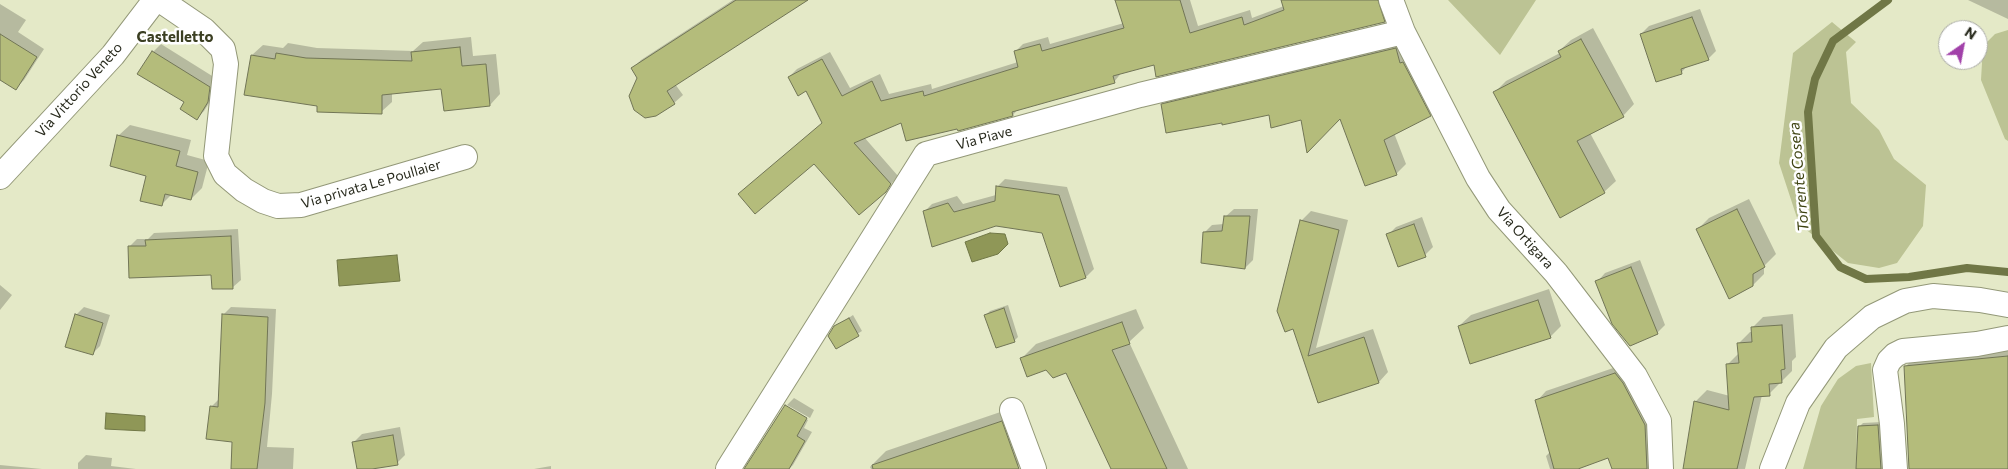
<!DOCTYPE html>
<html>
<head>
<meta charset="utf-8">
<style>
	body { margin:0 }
	#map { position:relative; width:2008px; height:469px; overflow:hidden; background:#e4e9c7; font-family:Commissioner,sans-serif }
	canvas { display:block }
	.north { position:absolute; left:1938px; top:20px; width:50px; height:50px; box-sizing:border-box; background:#fff; border:1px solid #a9aaa5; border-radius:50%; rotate:33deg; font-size:14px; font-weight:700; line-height:20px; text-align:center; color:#292b1e }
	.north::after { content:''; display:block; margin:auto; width:18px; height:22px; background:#a141a9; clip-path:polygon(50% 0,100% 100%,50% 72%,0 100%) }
</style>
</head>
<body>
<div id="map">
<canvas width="2008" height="469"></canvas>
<div class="north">N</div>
</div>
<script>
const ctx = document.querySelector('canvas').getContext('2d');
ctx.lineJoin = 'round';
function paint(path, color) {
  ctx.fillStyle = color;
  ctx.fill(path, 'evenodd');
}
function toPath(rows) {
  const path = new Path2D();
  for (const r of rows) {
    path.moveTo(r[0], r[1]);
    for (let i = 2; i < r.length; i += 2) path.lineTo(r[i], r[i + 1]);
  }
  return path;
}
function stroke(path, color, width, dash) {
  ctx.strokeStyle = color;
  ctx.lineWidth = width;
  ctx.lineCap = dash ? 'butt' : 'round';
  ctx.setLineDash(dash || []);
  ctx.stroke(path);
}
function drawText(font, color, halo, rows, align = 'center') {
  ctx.font = font + ' Commissioner,sans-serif';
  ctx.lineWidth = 5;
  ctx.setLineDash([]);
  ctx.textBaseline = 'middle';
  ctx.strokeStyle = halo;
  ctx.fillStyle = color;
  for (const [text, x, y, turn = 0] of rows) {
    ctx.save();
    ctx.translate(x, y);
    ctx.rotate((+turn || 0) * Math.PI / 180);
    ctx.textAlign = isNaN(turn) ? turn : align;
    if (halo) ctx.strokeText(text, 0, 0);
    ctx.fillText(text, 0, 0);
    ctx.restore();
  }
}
paint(toPath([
	[1448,0,1536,0,1500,55],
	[1832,22,1856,42,1846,52,1851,103,1879,130,1894,159,1926,185,1923,226,1897,263,1879,268,1848,263,1799,224,1779,163,1793,53],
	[2008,30,2008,141,2005,139,1981,80,1983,46,1995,34],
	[1871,363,1874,417,1857,419,1856,469,1803,469,1821,406,1838,379,1856,366]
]), '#bcc394');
const water = toPath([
	[990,233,1005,234,1008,244,998,254,972,262,965,242,990,233],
	[397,255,400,281,339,286,337,260,397,255],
	[106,413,145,416,145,431,105,429,106,413]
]);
paint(water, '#8f9757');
stroke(water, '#707746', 1);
paint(toPath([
	[733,0,797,0,675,84,683,95,674,103,656,115,633,68,641,60],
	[1117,0,1190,0,1198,26,1250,10,1252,18,1284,6,1287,0,1387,0,1392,13,1384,21,1155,63,1122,72,1114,82,1019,108,1013,115,959,129,957,127,902,121,864,137,898,176,885,191,823,123,806,89,789,77,797,69,830,52,850,88,880,74,889,94,931,84,932,89,1018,62,1015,52,1023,44,1048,37,1050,44,1124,23],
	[1968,0,2008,0,2008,19],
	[0,4,26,20,18,32,44,49,24,80,16,88,0,78],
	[1700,9,1716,51,1708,59,1688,65,1681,73,1641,34,1649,26],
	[1593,28,1634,104,1623,116,1590,133,1616,181,1604,192,1494,93,1506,81,1560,53,1559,51,1571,40],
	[471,37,473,56,496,54,500,94,490,105,442,87,392,93,392,102,381,112,318,105,252,55,263,45,283,48,288,43,317,48,413,51,423,42],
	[1405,39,1440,105,1430,115,1394,133,1406,164,1396,174,1340,117,1302,118,1270,113,1163,104,1172,95],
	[161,44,217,79,216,92,204,111,196,119,153,52],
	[130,125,191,140,187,155,209,161,202,188,191,199,172,194,161,205,147,175,118,136],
	[1005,179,1067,187,1094,269,1086,277,1060,285,1043,232,924,212,932,204,957,196,963,204,996,195,997,187],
	[1749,199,1776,254,1764,266,1764,274,1753,285,1697,230,1709,218],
	[1234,209,1258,209,1253,260,1245,268,1204,233,1212,225,1224,224,1225,217],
	[1311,211,1348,220,1316,348,1373,329,1388,372,1379,382,1319,402,1293,327,1301,221],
	[1422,217,1433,247,1425,255,1388,235,1396,227],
	[238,229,241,280,233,287,213,273,129,247,137,239,148,239,154,233],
	[1640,260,1665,325,1657,333,1597,282,1605,273],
	[0,285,12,295,0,310],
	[1549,289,1561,326,1550,337,1459,326,1471,315],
	[1008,305,1018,337,1014,341,986,315,990,311],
	[84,307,110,315,100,346,92,354,76,315],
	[231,307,276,309,272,394,267,447,294,448,293,469,232,469,234,441,211,407,220,398,223,315],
	[1136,309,1144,328,1129,342,1188,469,1113,469,1067,371,1047,368,1021,359,1036,344],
	[1793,314,1796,357,1792,361,1792,371,1769,394,1762,395,1745,469,1685,469,1696,401,1707,390,1730,396,1727,365,1739,353,1738,344,1750,332,1752,332,1752,328,1763,317],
	[853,315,862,331,836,347,835,327],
	[2008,347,2008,460,1999,469,1910,469,1906,366,1917,355],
	[1625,364,1654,415,1657,461,1648,469,1613,469,1609,456,1574,469,1550,469,1546,456,1551,451,1537,401,1546,391],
	[794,398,814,410,810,418,787,405],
	[1018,406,1034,450,1018,466,1010,469,871,469,870,467,886,451],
	[786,407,808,420,804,428,812,432,793,465,789,469,746,469],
	[1882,422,1886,469,1857,469,1859,427,1863,423],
	[400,427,405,455,397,463,359,469,354,442,362,434],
	[86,455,112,458,111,466,136,469,78,469,78,463],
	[0,465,42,469,0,469],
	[551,466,551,469,534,469]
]), '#0003');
stroke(toPath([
	[1888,0,1833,41,1815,79,1808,112,1816,236,1840,267,1866,279,1909,277,1967,268,2008,272]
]), '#707746', 8);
const building = toPath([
	[736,0,808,0,667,91,675,104,656,116,645,118,634,110,629,96,637,78,631,68,736,0],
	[1115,0,1180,0,1190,33,1242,17,1244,25,1284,10,1281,0,1378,0,1385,22,1156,77,1154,65,1113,76,1115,83,1012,112,1013,116,958,131,957,129,906,141,901,123,854,143,891,184,886,192,859,215,814,164,755,214,738,194,822,123,806,91,798,96,788,77,822,59,842,96,872,81,881,101,923,91,924,96,1018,67,1014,51,1040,44,1042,51,1124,28,1115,0],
	[1692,17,1709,60,1681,69,1682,74,1656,82,1640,34,1692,17],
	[0,34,37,57,16,90,0,80,0,34],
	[1581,39,1624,117,1577,141,1605,193,1560,218,1493,92,1561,57,1558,51,1581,39],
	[460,47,462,66,486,64,490,106,444,111,441,89,382,95,382,114,317,112,317,106,244,95,251,55,275,59,276,53,306,58,412,61,411,52,460,47],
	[1396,48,1400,63,1403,62,1431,116,1384,140,1397,175,1365,186,1340,119,1307,153,1301,120,1271,128,1269,115,1222,125,1222,123,1166,133,1161,104,1396,48],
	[152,51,210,87,208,102,197,120,180,109,184,102,137,74,152,51],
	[117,135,180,151,176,166,198,172,191,200,165,194,162,206,140,201,146,176,110,166,117,135],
	[996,186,1059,195,1086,278,1060,287,1042,233,996,226,932,247,923,211,948,203,954,212,995,201,996,186],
	[1737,209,1765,267,1753,274,1753,286,1729,299,1696,229,1737,209],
	[1224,216,1250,216,1245,269,1201,263,1203,232,1222,231,1224,216],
	[1300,220,1339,230,1308,356,1364,337,1379,383,1318,403,1293,329,1285,332,1277,311,1300,220],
	[1414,224,1426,257,1398,267,1386,234,1414,224],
	[231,236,233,289,212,289,211,275,129,278,128,246,146,246,145,240,231,236],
	[1631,267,1658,334,1630,346,1612,324,1595,281,1631,267],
	[1538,300,1551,338,1470,364,1458,326,1538,300],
	[1004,308,1015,342,996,348,984,315,1004,308],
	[75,314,103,323,93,355,65,347,75,314],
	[222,314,268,317,265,403,257,469,231,469,232,442,206,439,210,406,218,407,222,314],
	[849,318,859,336,836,349,828,336,834,326,849,318],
	[1122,322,1130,344,1112,350,1167,469,1111,469,1066,373,1053,378,1046,370,1027,377,1020,358,1122,322],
	[1782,325,1785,369,1781,370,1782,383,1769,384,1770,396,1754,397,1737,469,1683,469,1694,401,1729,410,1726,364,1739,363,1737,343,1752,342,1751,327,1782,325],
	[2008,356,2008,469,1909,469,1904,366,2008,356],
	[1615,373,1623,383,1645,425,1647,469,1612,469,1608,458,1578,469,1554,469,1535,400,1615,373],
	[785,405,807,418,797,436,805,441,789,469,744,469,785,405],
	[1002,421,1019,469,873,469,872,465,1002,421],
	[1878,425,1881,469,1856,469,1858,426,1878,425],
	[393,435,398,465,372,469,357,469,352,442,393,435]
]);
paint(building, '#b4bc7b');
stroke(building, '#717556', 1);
const street = toPath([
	[160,0,204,30,223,49,226,64,216,156,225,174,244,190,263,201,278,206,301,205,465,157],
	[1391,0,1403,32,1478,178,1499,210,1556,273,1635,376,1659,421,1661,469],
	[0,177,113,55,155,0],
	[1012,410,1034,469],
	[728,469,926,154,1140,95,1403,32],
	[1772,469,1798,403,1836,348,1872,317,1905,301,1933,296,1980,300,2008,305],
	[1895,469,1892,424,1885,370,1889,361,1895,355,1903,351,1977,344,2008,338]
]);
stroke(street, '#939878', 26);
stroke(street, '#fff', 24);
drawText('14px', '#292b1e', '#fff', [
	["Via Vittorio Veneto",79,90,-48],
	["Via Piave",984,138,-15],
	["Via privata Le Poullaier",371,184,-16],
	["Via Ortigara",1525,238,48]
]);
drawText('bold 15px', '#3b3f22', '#fff', [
	["Castelletto",175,37]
]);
drawText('italic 15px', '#3c410f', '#fff', [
	["Torrente Cosera",1799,177,-95]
]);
</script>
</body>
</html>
